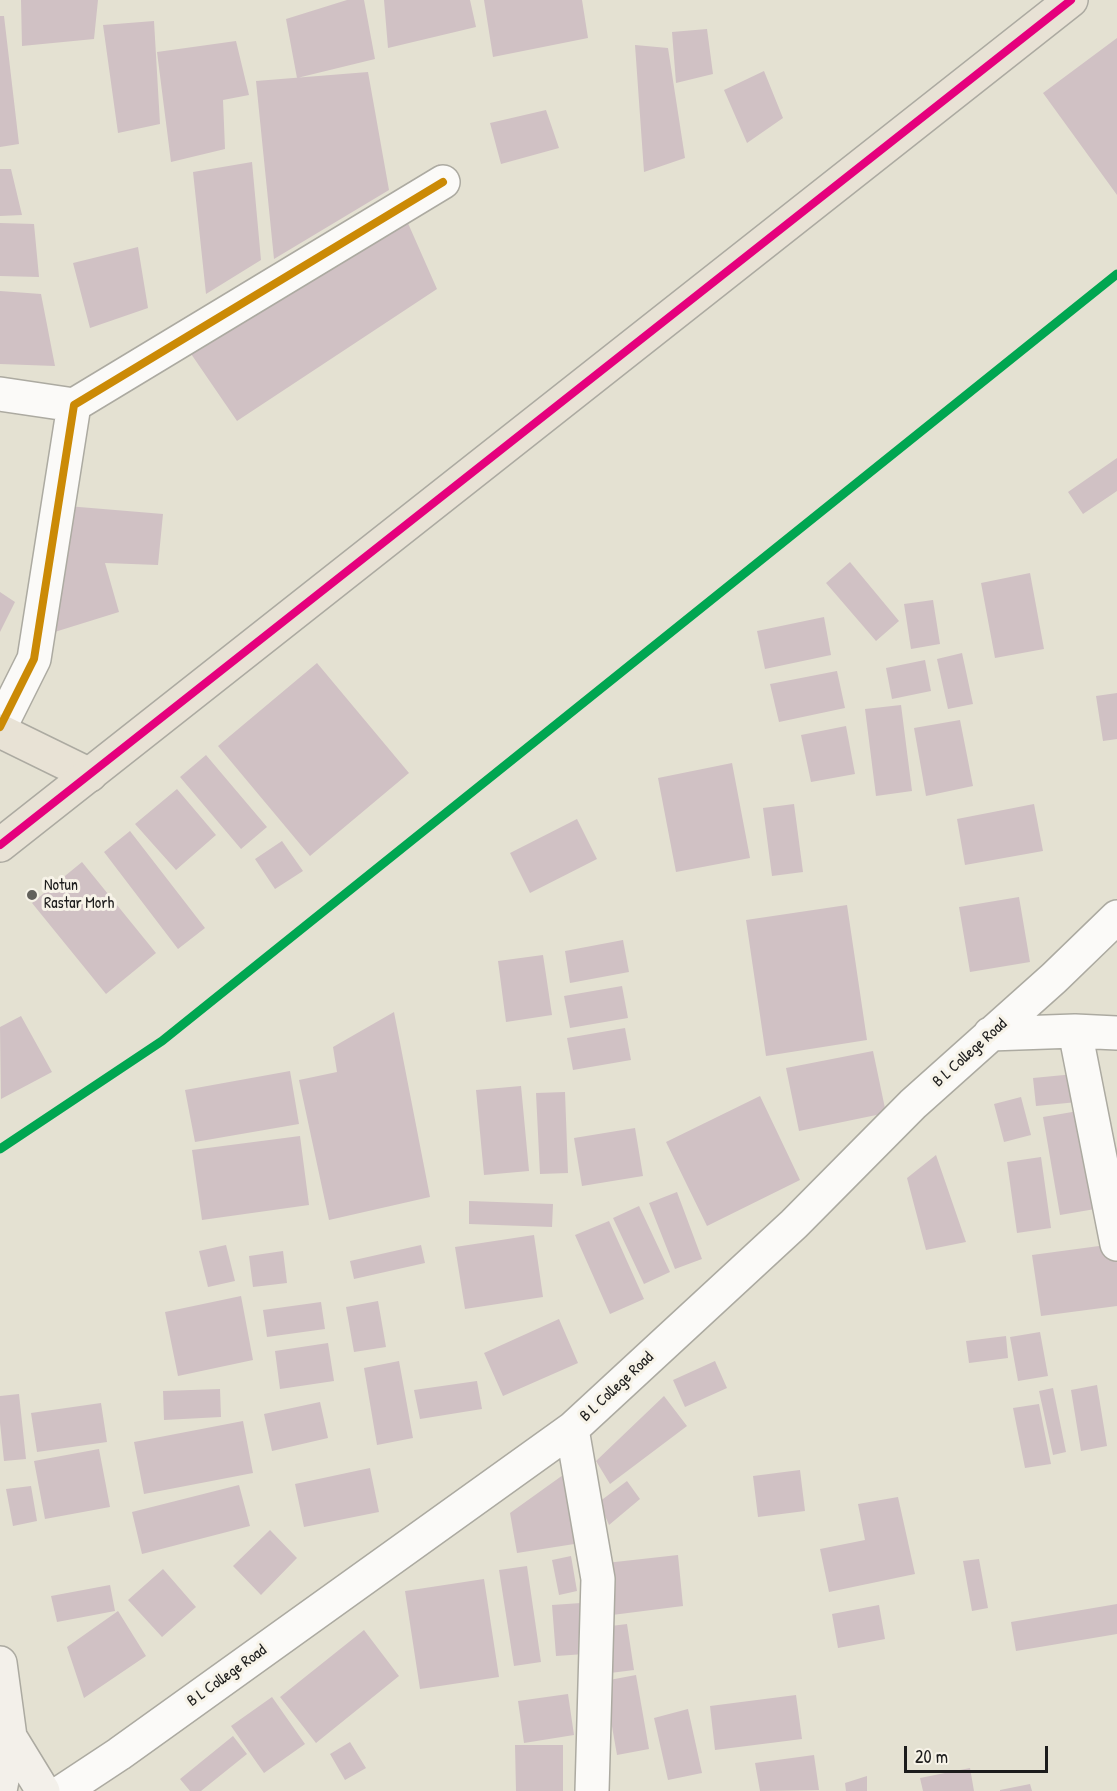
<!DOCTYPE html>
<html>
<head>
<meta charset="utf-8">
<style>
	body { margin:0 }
	#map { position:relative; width:1117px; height:1791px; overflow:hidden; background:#e4e1d2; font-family:"Patrick Hand",sans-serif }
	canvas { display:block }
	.scale { position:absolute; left:904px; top:1746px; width:144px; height:27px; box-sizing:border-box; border:3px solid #1c1c1c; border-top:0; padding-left:8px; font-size:18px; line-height:21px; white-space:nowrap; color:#1c1c1c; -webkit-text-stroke:4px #f7f3e8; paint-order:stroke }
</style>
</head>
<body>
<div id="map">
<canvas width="1117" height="1791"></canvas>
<div class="scale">20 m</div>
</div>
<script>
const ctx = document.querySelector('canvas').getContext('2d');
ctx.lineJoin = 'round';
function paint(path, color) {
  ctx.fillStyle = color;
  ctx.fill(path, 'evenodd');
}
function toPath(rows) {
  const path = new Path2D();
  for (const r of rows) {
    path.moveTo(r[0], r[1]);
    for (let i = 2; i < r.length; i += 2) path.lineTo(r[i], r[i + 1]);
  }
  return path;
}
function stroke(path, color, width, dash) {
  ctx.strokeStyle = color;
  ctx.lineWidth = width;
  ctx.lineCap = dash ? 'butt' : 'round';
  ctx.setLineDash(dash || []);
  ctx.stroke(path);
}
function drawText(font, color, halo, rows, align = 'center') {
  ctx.font = font + ' "Patrick Hand",sans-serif';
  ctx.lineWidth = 6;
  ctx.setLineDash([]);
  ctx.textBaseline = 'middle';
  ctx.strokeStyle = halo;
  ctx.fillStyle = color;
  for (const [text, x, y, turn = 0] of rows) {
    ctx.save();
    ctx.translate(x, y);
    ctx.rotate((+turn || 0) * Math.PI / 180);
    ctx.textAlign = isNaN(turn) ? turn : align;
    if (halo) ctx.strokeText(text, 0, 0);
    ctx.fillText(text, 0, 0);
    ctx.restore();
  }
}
paint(toPath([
	[21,0,98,0,94,39,22,46],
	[347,0,364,0,375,59,297,78,286,19],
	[384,0,470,0,476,27,388,48],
	[484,0,582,0,588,38,493,57],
	[0,16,4,16,19,144,0,147],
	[154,21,160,124,118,133,103,25],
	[707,29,713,74,676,83,672,32],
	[1117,38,1117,195,1043,93],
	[236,41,249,95,223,100,225,149,171,162,157,52],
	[635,45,668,48,685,158,644,172],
	[764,71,783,118,747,143,724,90],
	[368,72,389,190,274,259,256,81],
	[546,110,559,148,501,164,490,123],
	[252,162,261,260,206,294,193,172],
	[439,164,452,182,407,221,437,289,237,421,174,329],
	[0,169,11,169,22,215,0,216],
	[0,223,34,224,39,277,0,276],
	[138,247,148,308,90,328,73,263],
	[0,291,41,294,55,366,0,364],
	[1117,458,1117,491,1083,514,1068,492],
	[67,506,163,514,158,565,105,563,119,612,45,635],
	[850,562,899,621,876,641,826,583],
	[1030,573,1044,649,995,658,981,583],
	[0,592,15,602,0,632],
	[933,600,940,644,911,649,904,604],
	[824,617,831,655,765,669,757,631],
	[962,653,973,704,948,709,937,659],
	[925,660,931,691,892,699,886,668],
	[317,663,409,773,310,856,218,746],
	[837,671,845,708,779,722,770,684],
	[1117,693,1117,739,1103,741,1096,696],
	[901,705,912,791,876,796,865,709],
	[960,720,973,786,926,796,914,728],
	[846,726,855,774,811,782,801,735],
	[206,755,267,827,241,849,180,777],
	[732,763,750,858,676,872,658,778],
	[177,789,216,835,176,870,135,824],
	[794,804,803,872,772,876,763,808],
	[1034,804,1043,851,965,865,957,819],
	[577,819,597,859,530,893,510,853],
	[130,831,205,928,178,949,104,852],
	[282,841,303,871,275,889,255,859],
	[82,862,156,953,106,994,32,903],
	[1019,897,1030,962,970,972,959,907],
	[847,905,867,1040,766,1056,746,920],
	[623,940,629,972,570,983,565,951],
	[543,955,552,1015,506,1022,498,961],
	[622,986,628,1018,570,1028,564,996],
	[394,1012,430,1197,329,1220,299,1080,337,1072,333,1047],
	[21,1016,52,1072,1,1099,0,1027],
	[625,1028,631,1060,573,1070,567,1038],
	[873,1051,886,1113,799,1131,786,1068],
	[290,1071,299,1124,195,1142,185,1090],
	[1085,1073,1088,1101,1036,1106,1033,1078],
	[521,1086,529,1171,484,1175,476,1090],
	[565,1092,568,1173,540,1174,536,1093],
	[760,1096,800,1180,707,1226,666,1142],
	[1021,1097,1031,1135,1004,1142,994,1104],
	[1084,1110,1101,1208,1060,1215,1043,1117],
	[635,1128,643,1176,582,1186,574,1138],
	[300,1136,309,1205,202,1220,192,1150],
	[936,1155,966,1242,926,1250,907,1178],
	[1041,1157,1051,1228,1017,1233,1007,1162],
	[677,1192,702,1259,675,1269,649,1203],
	[469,1201,553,1204,552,1227,469,1224],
	[639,1206,670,1272,644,1284,613,1218],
	[609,1221,644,1299,610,1314,575,1235],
	[534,1235,543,1297,465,1309,455,1247],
	[1114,1244,1117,1263,1117,1306,1041,1316,1032,1255],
	[226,1245,235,1281,208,1287,199,1251],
	[421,1245,425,1263,354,1279,350,1261],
	[283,1251,287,1283,253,1287,249,1256],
	[241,1296,253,1360,178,1376,165,1312],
	[378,1301,386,1347,354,1352,346,1307],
	[321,1302,325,1329,267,1337,263,1310],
	[559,1319,578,1363,503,1396,484,1353],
	[1040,1332,1048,1376,1018,1381,1010,1337],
	[1006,1336,1008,1358,969,1363,966,1341],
	[328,1343,334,1381,280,1389,275,1351],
	[399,1361,413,1438,377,1445,364,1368],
	[715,1361,727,1388,685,1407,673,1380],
	[477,1381,482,1409,420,1419,414,1390],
	[1097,1385,1107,1446,1081,1451,1071,1390],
	[1053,1388,1066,1452,1053,1455,1039,1391],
	[220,1389,221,1417,164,1420,163,1391],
	[19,1394,26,1459,4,1461,0,1423,0,1396],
	[664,1396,687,1426,610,1484,596,1461],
	[320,1402,328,1438,272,1451,264,1414],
	[101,1403,107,1442,37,1452,31,1413],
	[1039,1404,1051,1464,1025,1468,1013,1408],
	[243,1421,253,1473,144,1494,134,1442],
	[99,1449,110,1507,45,1519,34,1461],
	[370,1468,379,1512,304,1527,295,1484],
	[570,1470,587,1542,517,1553,510,1513],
	[800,1470,805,1511,758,1517,753,1476],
	[627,1481,640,1499,609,1525,599,1502],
	[239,1485,250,1526,142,1554,132,1512],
	[31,1486,37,1521,13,1526,6,1489],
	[898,1497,915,1574,829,1592,820,1549,865,1540,858,1504],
	[270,1530,297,1558,261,1595,233,1566],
	[678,1555,683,1606,612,1615,606,1563],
	[571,1556,577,1591,559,1595,552,1560],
	[979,1559,988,1608,972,1611,963,1561],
	[527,1566,541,1662,514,1666,499,1570],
	[163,1569,196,1607,162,1637,128,1600],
	[484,1579,499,1677,420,1689,405,1591],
	[110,1585,115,1611,57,1622,51,1596],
	[581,1603,585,1654,556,1656,552,1605],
	[1117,1604,1117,1634,1016,1651,1011,1622],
	[879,1605,885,1639,838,1648,832,1614],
	[118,1611,146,1656,84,1698,67,1647],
	[627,1624,634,1670,610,1673,603,1627],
	[364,1630,399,1676,316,1743,280,1697],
	[636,1675,649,1749,617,1755,604,1681],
	[568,1694,574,1735,524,1743,518,1701],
	[796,1695,802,1739,715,1750,710,1706],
	[272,1697,305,1744,264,1773,231,1726],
	[688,1709,702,1773,668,1780,654,1718],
	[233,1736,247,1754,201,1791,190,1791,180,1779],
	[350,1742,366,1768,345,1780,330,1754],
	[515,1745,563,1745,563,1791,516,1791],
	[814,1755,819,1790,760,1791,755,1763],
	[970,1768,974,1791,923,1791,920,1778],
	[867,1776,867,1791,846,1791,845,1783],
	[1030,1784,1032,1791,1000,1791,1000,1790]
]), '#d0c1c4');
const minor = toPath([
	[0,394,74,405],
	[0,727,34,659,74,405,443,182],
	[1075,1031,1117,1244],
	[990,1034,1075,1031,1117,1033],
	[572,1429,598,1579,592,1791],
	[63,1791,119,1754,572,1429,794,1224,913,1104,1054,978,1117,917]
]);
const secondary = toPath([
	[0,1663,10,1737,0,1791],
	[10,1737,43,1791]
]);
const primary = toPath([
	[0,731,90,775]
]);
const trunk = toPath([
	[0,845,1071,0]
]);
stroke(minor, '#acaaa1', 36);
stroke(secondary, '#acaaa1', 36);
stroke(primary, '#acaaa1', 36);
stroke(trunk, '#acaaa1', 36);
stroke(minor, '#fbfaf8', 33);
stroke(secondary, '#f3f0ea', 33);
stroke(primary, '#e8e2d5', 33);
stroke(trunk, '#e8e2d5', 33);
stroke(toPath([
	[0,727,34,659,74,405,443,182]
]), '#cb8a06', 8);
stroke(toPath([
	[0,845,1071,0]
]), '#e5007d', 8);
stroke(toPath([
	[0,1149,162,1041,1117,274]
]), '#00a651', 9);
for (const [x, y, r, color] of [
	[32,895,6,"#62615c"]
]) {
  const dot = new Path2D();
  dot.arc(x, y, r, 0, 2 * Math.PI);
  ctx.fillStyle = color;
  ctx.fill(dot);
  stroke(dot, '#f7f3e8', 2);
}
drawText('16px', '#1c1c1c', '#f7f3e8', [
	["Notun",44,886],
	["Rastar Morh",44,904]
], 'left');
drawText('16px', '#1c1c1c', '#f7f3e8', [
	["B L College Road",970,1053,-42],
	["B L College Road",617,1387,-43],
	["B L College Road",227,1676,-36]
]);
</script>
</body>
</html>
